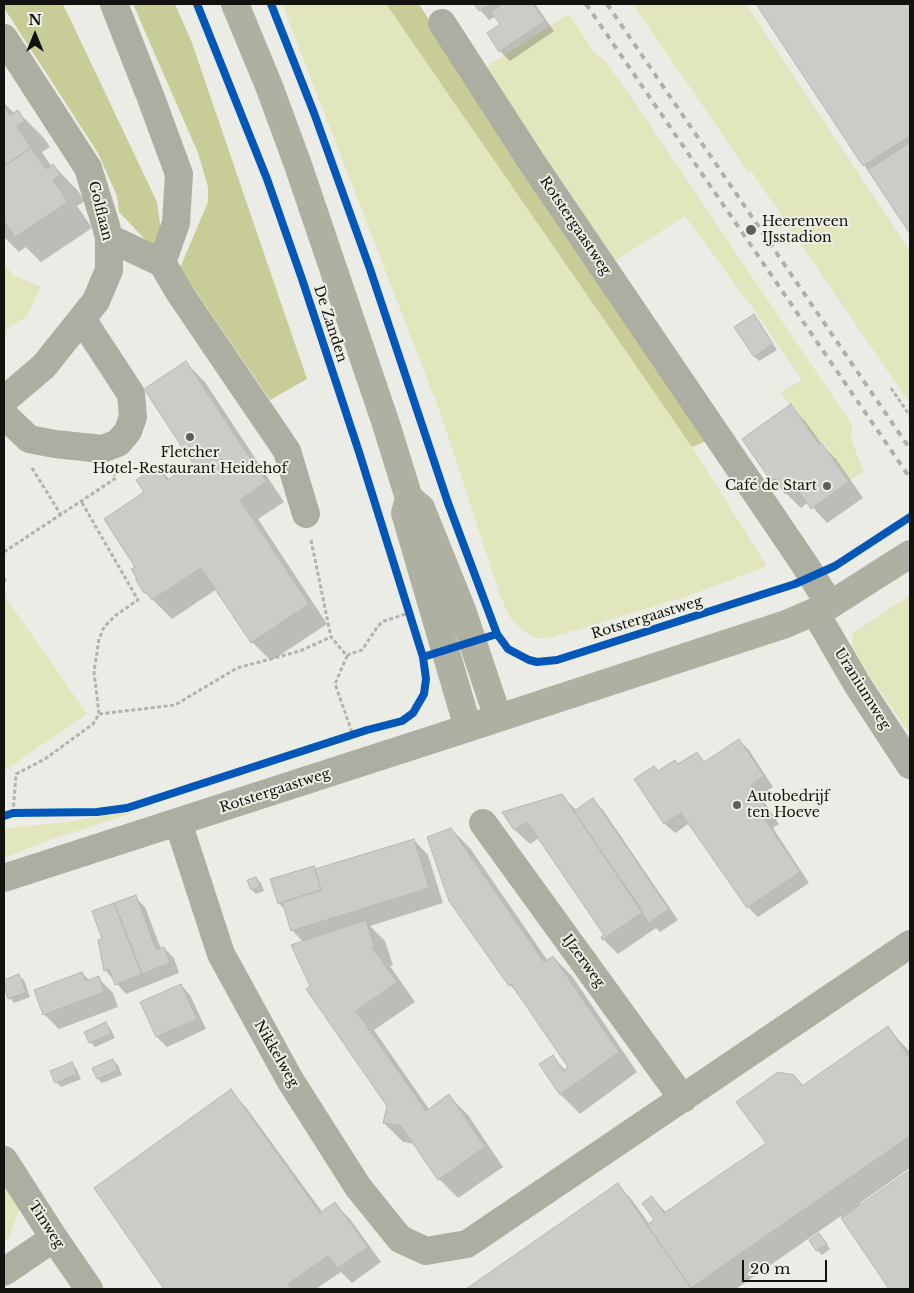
<!DOCTYPE html>
<html>
<head>
<meta charset="utf-8">
<style>
	body { margin:0 }
	#map { position:relative; width:914px; height:1293px; overflow:hidden; background:#ecece7; font-family:"Libre Baskerville",serif }
	canvas { display:block }
	.frame { position:absolute; inset:0; border:5px solid #12120f; pointer-events:none }
	.north { position:absolute; left:10px; top:10px; width:50px; height:50px; -webkit-text-stroke:4px #edefe4; paint-order:stroke; rotate:0deg; font-size:14px; font-weight:700; line-height:20px; text-align:center; color:#12120f }
	.north::after { content:''; display:block; margin:auto; width:18px; height:22px; background:#12120f; clip-path:polygon(50% 0,100% 100%,50% 72%,0 100%) }
	.scale { position:absolute; left:742px; top:1260px; width:85px; height:22px; box-sizing:border-box; border:2px solid #12120f; border-top:0; padding-left:6px; font-size:15px; line-height:18px; white-space:nowrap; color:#12120f; -webkit-text-stroke:4px #edefe4; paint-order:stroke }
</style>
</head>
<body>
<div id="map">
<canvas width="914" height="1293"></canvas>
<div class="frame"></div>
<div class="north">N</div>
<div class="scale">20 m</div>
</div>
<script>
const ctx = document.querySelector('canvas').getContext('2d');
ctx.lineJoin = 'round';
function paint(path, color) {
  ctx.fillStyle = color;
  ctx.fill(path, 'evenodd');
}
function toPath(rows) {
  const path = new Path2D();
  for (const r of rows) {
    path.moveTo(r[0], r[1]);
    for (let i = 2; i < r.length; i += 2) path.lineTo(r[i], r[i + 1]);
  }
  return path;
}
function stroke(path, color, width, dash) {
  ctx.strokeStyle = color;
  ctx.lineWidth = width;
  ctx.lineCap = dash ? 'butt' : 'round';
  ctx.setLineDash(dash || []);
  ctx.stroke(path);
}
function drawText(font, color, halo, rows, align = 'center') {
  ctx.font = font + ' "Libre Baskerville",serif';
  ctx.lineWidth = 4;
  ctx.setLineDash([]);
  ctx.textBaseline = 'middle';
  ctx.strokeStyle = halo;
  ctx.fillStyle = color;
  for (const [text, x, y, turn = 0] of rows) {
    ctx.save();
    ctx.translate(x, y);
    ctx.rotate((+turn || 0) * Math.PI / 180);
    ctx.textAlign = isNaN(turn) ? turn : align;
    if (halo) ctx.strokeText(text, 0, 0);
    ctx.fillText(text, 0, 0);
    ctx.restore();
  }
}
paint(toPath([
	[282,4,386,4,692,447,767,566,688,596,550,638,537,638,522,630,518,626,509,616,499,592,440,412],
	[633,4,746,4,910,251,910,404,751,171,748,172],
	[569,14,593,51,604,60,623,85,852,425,851,439,864,472,850,480,822,441,819,442,791,403,789,404,780,392,802,380,754,310,685,216,609,265,481,70],
	[4,263,13,275,41,287,27,316,4,331],
	[4,595,87,714,4,771],
	[910,595,910,734,855,655,852,645,853,633],
	[138,811,47,841,4,858,4,829,66,822],
	[4,1182,21,1204,9,1238,4,1242]
]), '#e2e6bc');
paint(toPath([
	[4,4,63,4,157,202,161,231,155,250,119,212,117,196,98,153,4,8],
	[133,4,175,4,192,43,307,379,270,400,180,268,208,202,208,187,198,153],
	[386,4,419,4,536,188,708,440,692,447]
]), '#c8cc97');
paint(toPath([
	[475,4,535,4,554,31,510,61,500,51,501,25,496,16,489,20],
	[758,4,910,4,910,232,864,165],
	[4,103,15,114,18,112,43,137,50,147,42,152,51,166,53,165,78,191,85,201,77,206,92,228,41,262,26,247,19,252,4,237],
	[753,316,777,350,759,361,755,357],
	[186,363,205,382,284,502,258,519,327,624,271,661,252,642,217,589,172,619,144,591,137,568,146,493,158,467,170,480,195,464],
	[790,406,805,421,823,446,836,459,863,498,827,523,808,502,801,508,772,480],
	[739,740,749,750,773,787,760,796,779,824,773,828,809,883,758,917,748,907,690,823,675,833,665,824,636,779,679,765,696,754,706,763],
	[562,796,577,811,593,800,603,810,678,920,660,932,656,928,618,954,603,939,605,935,539,838,530,844,515,830,504,813],
	[451,829,470,848,548,961,553,957,572,976,637,1072,580,1114,561,1095,553,1057,566,1071,570,1068,520,995,510,985],
	[414,840,428,855,443,903,370,926,385,941,393,965,390,966,415,1002,374,1030,429,1109,449,1096,468,1115,503,1167,458,1198,439,1179,415,1144,403,1142,384,1123,388,1106,311,986,303,942,292,930,285,910,279,903,313,867,317,870],
	[256,878,261,883,264,891,256,894,252,890],
	[135,897,145,907,161,949,164,948,174,958,179,973,126,994,105,970],
	[82,973,90,981,98,978,113,993,118,1007,59,1029,44,1014],
	[19,976,24,980,30,997,14,1003,10,998,4,981],
	[181,985,190,995,206,1029,167,1047,157,1037,142,1002],
	[105,1024,110,1028,115,1038,95,1047,90,1042],
	[888,1028,910,1052,910,1168,860,1203,861,1205,910,1172,910,1289,891,1289,841,1216,736,1289,468,1289,618,1185,632,1200,650,1225,656,1221,652,1198,667,1213,767,1144,794,1076,804,1086],
	[113,1061,118,1065,122,1075,102,1083,98,1079],
	[72,1064,76,1068,81,1079,61,1087,56,1082],
	[230,1091,245,1106,323,1213,335,1204,350,1219,381,1262,352,1283,341,1272,316,1289,166,1289,95,1188],
	[819,1234,830,1249,822,1255,817,1250]
]), '#0003');
const building = toPath([
	[474,4,490,4,479,11,474,4],
	[503,4,533,4,545,21,499,52,487,33,500,24,491,12,503,4],
	[756,4,910,4,910,136,863,166,756,4],
	[4,105,10,115,18,110,25,121,17,126,31,148,4,166,4,105],
	[910,142,910,234,868,170,910,142],
	[31,148,46,169,53,164,60,175,53,180,68,202,15,237,4,221,4,166,31,148],
	[754,314,773,344,754,357,734,327,754,314],
	[186,361,266,482,240,500,309,604,251,643,201,568,152,600,147,593,143,592,136,580,136,577,131,569,135,567,104,519,144,492,136,480,158,466,167,480,193,464,144,389,186,361],
	[791,404,819,444,821,442,849,482,811,509,795,486,785,494,775,479,771,481,742,439,791,404],
	[739,739,764,776,751,785,770,813,764,818,800,872,747,908,681,813,664,824,634,779,654,766,658,771,675,760,678,764,697,752,704,762,739,739],
	[562,794,643,912,602,940,601,937,604,935,527,822,514,830,502,812,562,794],
	[593,798,669,909,649,923,574,811,593,798],
	[451,828,544,962,553,956,619,1052,560,1095,539,1064,553,1055,563,1071,568,1067,511,984,509,986,449,901,427,837,451,828],
	[414,839,429,888,291,931,282,902,321,890,315,869,414,839],
	[314,866,321,890,278,904,270,879,314,866],
	[256,877,260,887,251,890,247,880,256,877],
	[136,895,156,949,164,947,170,963,142,974,114,903,136,895],
	[114,903,142,974,115,985,109,969,104,971,98,940,102,939,92,911,114,903],
	[366,920,374,946,372,947,397,982,356,1011,426,1111,449,1094,485,1147,438,1180,401,1126,383,1123,387,1106,306,989,310,986,291,945,366,920],
	[82,972,86,981,99,976,104,992,43,1015,34,990,82,972],
	[19,974,26,992,8,999,4,986,4,980,19,974],
	[181,984,197,1019,156,1037,140,1002,181,984],
	[106,1022,111,1034,89,1043,84,1032,106,1022],
	[888,1026,910,1059,910,1136,691,1288,647,1225,654,1220,642,1203,652,1196,664,1213,766,1143,736,1102,778,1072,794,1075,802,1086,888,1026],
	[113,1059,118,1070,97,1079,92,1068,113,1059],
	[72,1062,77,1074,55,1083,50,1071,72,1062],
	[231,1089,320,1213,335,1202,368,1247,338,1268,339,1270,328,1256,288,1284,291,1289,164,1289,94,1188,231,1089],
	[910,1170,910,1289,889,1289,841,1218,910,1170],
	[618,1183,691,1288,690,1289,466,1289,618,1183],
	[819,1233,827,1244,816,1251,809,1240,819,1233]
]);
paint(building, '#cbccc7');
stroke(building, '#b7b7b3', 1);
stroke(toPath([
	[891,388,910,416],
	[32,468,61,515],
	[311,540,331,637,347,656,335,684,353,735],
	[4,552,116,478,114,475],
	[4,578,6,583],
	[347,656,350,654,362,650,378,626,384,621,406,614],
	[99,714,175,705,237,668,300,651,331,637],
	[13,813,16,774,45,759,93,724,99,714,94,672,99,639,104,627,116,615,138,600,81,501]
]), '#b2b3ab', 3, [4, 2.5]);
stroke(toPath([
	[114,4,151,98,179,174,176,223,162,263],
	[442,23,531,161,805,565,830,605],
	[4,38,88,168,106,226,109,238,109,270,96,301,44,366,4,400],
	[109,238,162,263,181,295,287,451,306,514],
	[4,415,29,439,55,444,102,449,118,443,128,431,133,417,131,394,82,319],
	[815,612,857,684,910,765],
	[178,822,221,954,290,1080,358,1187,400,1239,426,1251,467,1244,910,944],
	[483,823,683,1099],
	[4,878,468,728],
	[4,1160,54,1238,89,1289],
	[4,1272,54,1238]
]), '#acaea1', 28);
stroke(toPath([
	[235,4,269,86,298,165,386,424,409,498,405,513,468,728,786,624,830,605,910,554],
	[409,498,421,508,462,610,498,718]
]), '#aeb0a1', 28);
stroke(toPath([
	[586,4,910,478],
	[607,4,910,449]
]), '#afb0a7', 4, [6, 6]);
stroke(toPath([
	[197,4,267,179,302,279,359,452,423,657],
	[271,4,314,113,370,269,448,503,497,634,508,649,529,660,537,662,557,660,795,584,835,566,910,517],
	[4,816,13,813,97,812,127,808,367,730,402,721,413,713,424,694,426,679,423,657,497,634]
]), '#0057b8', 8);
for (const [x, y, r, color] of [
	[751,230,6,"#5e5e5b"],
	[190,437,5,"#5e5e5b"],
	[827,486,5,"#5e5e5b"],
	[737,805,5,"#5e5e5b"]
]) {
  const dot = new Path2D();
  dot.arc(x, y, r, 0, 2 * Math.PI);
  ctx.fillStyle = color;
  ctx.fill(dot);
  stroke(dot, '#edefe4', 2);
}
drawText('14px', '#12120f', '#edefe4', [
	["Golflaan",100,211,76],
	["Rotstergaastweg",575,226,56],
	["De Zanden",330,324,72],
	["Rotstergaastweg",647,618,-17],
	["Uraniumweg",862,689,58],
	["Rotstergaastweg",275,791,-18],
	["IJzerweg",583,961,54],
	["Nikkelweg",276,1054,60],
	["Tinweg",46,1225,57]
]);
drawText('14px', '#12120f', '#edefe4', [
	["Heerenveen",762,222],
	["IJsstadion",762,238],
	["Fletcher",190,453,"center"],
	["Hotel-Restaurant Heidehof",190,469,"center"],
	["Café de Start",817,486,"right"],
	["Autobedrijf",747,797],
	["ten Hoeve",747,813]
], 'left');
</script>
</body>
</html>
